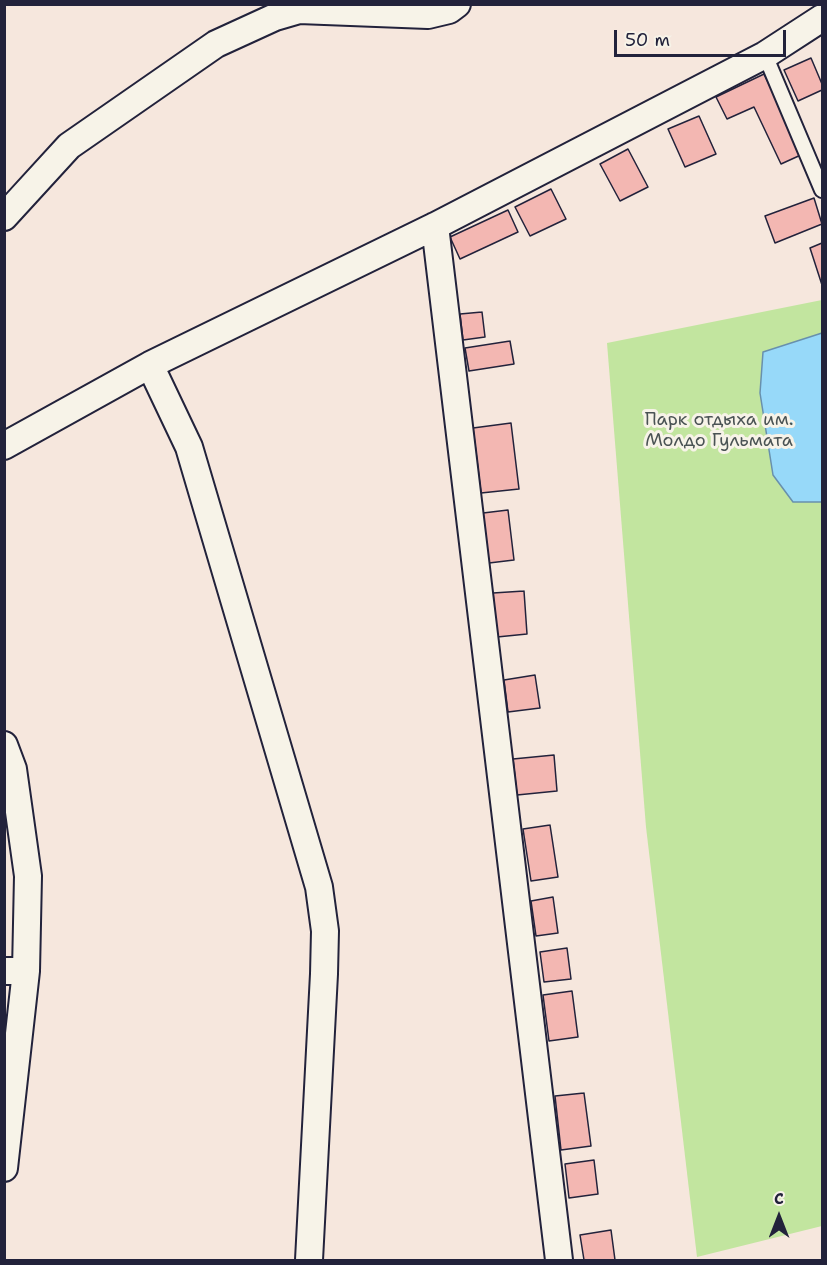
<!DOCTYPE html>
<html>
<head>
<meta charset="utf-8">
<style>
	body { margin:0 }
	#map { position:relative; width:827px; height:1265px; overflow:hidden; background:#f6e7dd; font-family:"Shantell Sans",sans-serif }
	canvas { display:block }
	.frame { position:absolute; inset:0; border:6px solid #22223b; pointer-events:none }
	.north { position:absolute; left:749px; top:1187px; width:60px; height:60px; -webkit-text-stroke:4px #f7f3e8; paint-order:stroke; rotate:0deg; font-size:16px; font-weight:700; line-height:24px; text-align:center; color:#22223b }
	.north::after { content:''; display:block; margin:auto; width:21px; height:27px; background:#22223b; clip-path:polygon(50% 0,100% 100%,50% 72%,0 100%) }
	.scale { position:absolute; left:614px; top:30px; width:172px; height:27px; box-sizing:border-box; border:3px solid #22223b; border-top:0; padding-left:8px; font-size:18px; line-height:21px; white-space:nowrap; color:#22223b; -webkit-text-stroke:4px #f7f3e8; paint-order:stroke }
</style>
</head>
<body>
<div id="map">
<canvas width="827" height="1265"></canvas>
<div class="frame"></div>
<div class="north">С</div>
<div class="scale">50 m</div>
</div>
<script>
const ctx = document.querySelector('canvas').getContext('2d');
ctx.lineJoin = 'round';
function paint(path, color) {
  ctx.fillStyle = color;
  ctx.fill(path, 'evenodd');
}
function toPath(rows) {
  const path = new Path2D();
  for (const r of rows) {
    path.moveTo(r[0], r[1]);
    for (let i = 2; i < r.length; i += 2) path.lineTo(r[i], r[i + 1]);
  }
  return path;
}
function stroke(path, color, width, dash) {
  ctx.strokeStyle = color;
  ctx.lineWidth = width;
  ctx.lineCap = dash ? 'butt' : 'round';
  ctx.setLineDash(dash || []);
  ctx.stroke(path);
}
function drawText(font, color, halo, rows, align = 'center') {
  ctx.font = font + ' "Shantell Sans",sans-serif';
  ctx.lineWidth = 6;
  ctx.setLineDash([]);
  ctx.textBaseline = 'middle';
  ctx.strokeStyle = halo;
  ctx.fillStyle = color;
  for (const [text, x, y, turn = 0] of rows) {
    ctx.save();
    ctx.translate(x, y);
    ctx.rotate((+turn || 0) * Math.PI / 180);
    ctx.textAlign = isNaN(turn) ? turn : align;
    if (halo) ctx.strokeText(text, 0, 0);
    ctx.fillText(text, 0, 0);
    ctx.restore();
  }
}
paint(toPath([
	[822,300,822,1226,697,1257,646,827,607,343]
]), '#c2e59f');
const water = toPath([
	[822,333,822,502,793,502,773,475,760,393,763,352,822,333]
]);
paint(water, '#97d9f9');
stroke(water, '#6890ad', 1.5);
const building = toPath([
	[811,58,822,84,822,90,798,101,784,70,811,58],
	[764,74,803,154,781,164,754,107,727,119,716,97,764,74],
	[699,116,716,154,685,167,668,129,699,116],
	[628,149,648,187,620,201,600,164,628,149],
	[551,189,566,219,530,236,515,207,551,189],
	[814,198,822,224,775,243,765,216,814,198],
	[508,210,518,232,460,259,450,237,508,210],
	[822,243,822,285,810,248,822,243],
	[482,312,485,337,463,340,460,314,482,312],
	[510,341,514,364,469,371,465,348,510,341],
	[511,423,519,489,481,493,473,428,511,423],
	[508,510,514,560,489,563,483,513,508,510],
	[524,591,527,634,497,637,493,593,524,591],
	[535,675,540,708,508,712,504,680,535,675],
	[554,755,557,791,517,795,513,759,554,755],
	[550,825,558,877,531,881,523,829,550,825],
	[553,897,558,933,536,936,531,901,553,897],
	[567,948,571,979,544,982,540,952,567,948],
	[572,991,578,1037,549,1041,543,995,572,991],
	[584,1093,591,1146,561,1150,555,1096,584,1093],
	[594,1160,598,1194,569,1198,565,1164,594,1160],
	[611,1230,615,1260,584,1260,580,1235,611,1230]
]);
paint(building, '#f3b7b2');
stroke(building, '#22223b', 1.5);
const lane = toPath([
	[765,55,822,190]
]);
const street = toPath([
	[4,217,69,146,216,44,275,17,299,10,428,15,449,10,457,4],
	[435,226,559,1260],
	[150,365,189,447,319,887,325,931,324,974,309,1260],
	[4,446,150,365,435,226,765,55,822,18],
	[4,745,13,769,28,876,26,971,4,1168],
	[4,971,26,971]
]);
stroke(lane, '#22223b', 18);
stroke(street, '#22223b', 30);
stroke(lane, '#f7f3e8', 14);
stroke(street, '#f7f3e8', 26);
drawText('18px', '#4a5354', '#f7f3e8', [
	["Парк отдыха им.",719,420],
	["Молдо Гульмата",719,441]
]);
</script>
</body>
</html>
